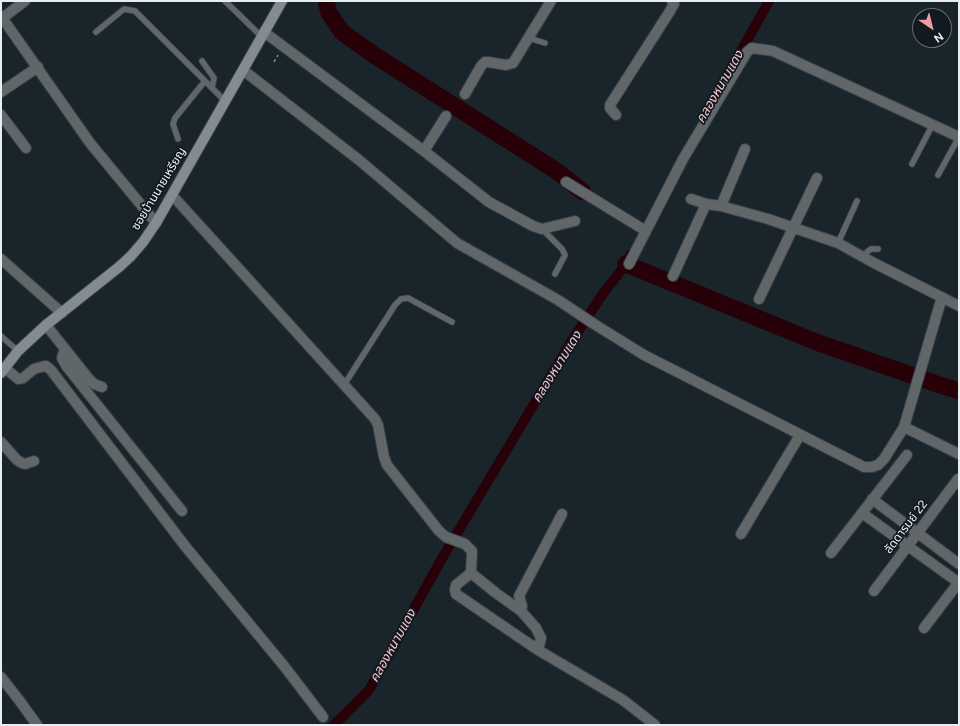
<!DOCTYPE html>
<html>
<head>
<meta charset="utf-8">
<style>
	body { margin:0 }
	#map { position:relative; width:960px; height:726px; overflow:hidden; background:#1a242b; font-family:Figtree,sans-serif }
	canvas { display:block }
	.frame { position:absolute; inset:0; border:2px solid #e8eff4; pointer-events:none }
	.north { position:absolute; left:912px; top:8px; width:40px; height:40px; box-sizing:border-box; background:#111a21; border:1px solid #676f75; border-radius:50%; rotate:145deg; font-size:11px; font-weight:700; line-height:16px; text-align:center; color:#e8eff4 }
	.north::after { content:''; display:block; margin:auto; width:14px; height:18px; background:#f39aa7; clip-path:polygon(50% 0,100% 100%,50% 72%,0 100%) }
</style>
</head>
<body>
<div id="map">
<canvas width="960" height="726"></canvas>
<div class="frame"></div>
<div class="north">N</div>
</div>
<script>
const ctx = document.querySelector('canvas').getContext('2d');
ctx.lineJoin = 'round';
function toPath(rows) {
  const path = new Path2D();
  for (const r of rows) {
    path.moveTo(r[0], r[1]);
    for (let i = 2; i < r.length; i += 2) path.lineTo(r[i], r[i + 1]);
  }
  return path;
}
function stroke(path, color, width, dash) {
  ctx.strokeStyle = color;
  ctx.lineWidth = width;
  ctx.lineCap = dash ? 'butt' : 'round';
  ctx.setLineDash(dash || []);
  ctx.stroke(path);
}
function drawText(font, color, halo, rows, align = 'center') {
  ctx.font = font + ' Figtree,"Noto Sans Thai",sans-serif';
  ctx.lineWidth = 3.5;
  ctx.setLineDash([]);
  ctx.textBaseline = 'middle';
  ctx.strokeStyle = halo;
  ctx.fillStyle = color;
  for (const [text, x, y, turn = 0] of rows) {
    ctx.save();
    ctx.translate(x, y);
    ctx.rotate((+turn || 0) * Math.PI / 180);
    ctx.textAlign = isNaN(turn) ? turn : align;
    if (halo) ctx.strokeText(text, 0, 0);
    ctx.fillText(text, 0, 0);
    ctx.restore();
  }
}
stroke(toPath([
	[724,82,769,1],
	[334,725,369,690,441,560,571,342,602,295,626,264,631,254]
]), '#270008', 10);
stroke(toPath([
	[326,1,329,13,342,32,374,55,555,170,583,192],
	[626,264,816,342,934,383,959,391]
]), '#270008', 17);
const lane = toPath([
	[225,1,262,37],
	[96,32,124,9,135,11,225,101],
	[529,38,545,43],
	[202,61,214,78,212,88],
	[178,139,173,124,175,118,205,81],
	[912,164,933,124],
	[938,175,959,137],
	[542,229,562,249,565,255,555,274],
	[838,243,857,201],
	[865,258,867,252,871,249,878,249],
	[1,336,18,351],
	[344,385,395,305,401,299,408,298,452,322]
]);
const street = toPath([
	[1,16,90,143,156,223],
	[1,19,25,1],
	[264,32,424,151,489,202,533,226,542,229,575,221],
	[243,70,359,160,457,243,558,300,594,324,644,355,864,467,872,467,878,465,884,459,904,427,942,297],
	[1,92,38,67],
	[465,94,481,66,485,62,488,62,506,65,513,63,551,1],
	[1,115,26,148],
	[616,115,610,108,610,105,670,11,674,4,672,1],
	[424,151,446,116],
	[566,182,646,231,683,159,747,52,752,48,773,51,959,137],
	[172,195,375,419,378,425,384,457,387,465,439,531,446,537,465,544,472,551,471,573,496,593,521,611,536,628,541,638,538,650],
	[691,199,706,204,721,206,768,219,838,243,874,263,959,306],
	[721,206,745,149],
	[1,259,62,313],
	[629,264,646,231],
	[673,276,706,204],
	[759,299,817,178],
	[46,325,89,379,94,384,102,387],
	[67,351,63,354,62,358,67,367,182,511],
	[5,368,18,379,23,378,34,369,41,367,46,366,51,370,185,546,284,666,323,717],
	[904,427,959,454],
	[1,442,17,460,22,463,25,464,34,461],
	[872,499,959,564],
	[862,513,959,583],
	[741,534,800,435],
	[831,553,907,455],
	[471,573,456,585,455,590,456,594,538,650,623,700,655,725],
	[874,591,958,479],
	[521,611,522,606,519,596,562,514],
	[924,628,959,582],
	[1,677,19,700,37,725]
]);
const secondary = toPath([
	[1,373,18,351,46,325,119,267,131,256,143,242,156,223,282,1]
]);
stroke(lane, '#374047', 7);
stroke(street, '#374047', 12);
stroke(secondary, '#374047', 12);
stroke(toPath([
	[274,62,278,55]
]), '#8a9399', 1.5, [3, 3]);
stroke(lane, '#616669', 5.5);
stroke(street, '#616669', 10);
stroke(secondary, '#848c92', 10);
drawText('12px', '#e8eff4', '#111a21', [
	["ซอยบ้านนายเหรียญ",159,189,-59],
	["ลัดดารมย์ 22",906,527,-53]
]);
drawText('italic 13px', '#fac6cc', '#111a21', [
	["คลองหนามแดง",720,87,-60],
	["คลองหนามแดง",557,367,-58],
	["คลองหนามแดง",393,646,-61]
]);
</script>
</body>
</html>
